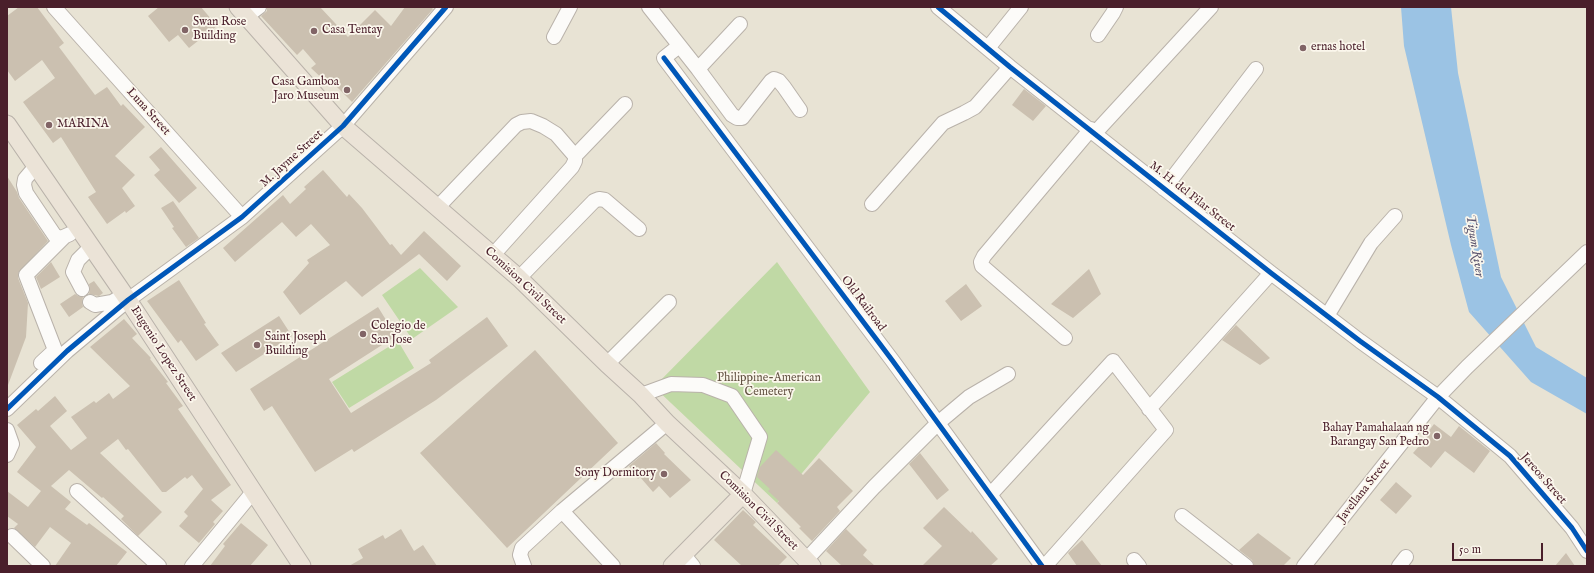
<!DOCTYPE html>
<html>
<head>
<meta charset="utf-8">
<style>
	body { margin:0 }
	#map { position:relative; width:1594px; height:573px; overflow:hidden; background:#e8e3d4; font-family:"IM FELL English",serif }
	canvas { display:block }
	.frame { position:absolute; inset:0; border:8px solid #4a1f2b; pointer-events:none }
	.scale { position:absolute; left:1452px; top:543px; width:91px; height:18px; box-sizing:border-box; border:2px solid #4a1f2b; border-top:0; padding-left:5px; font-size:12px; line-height:14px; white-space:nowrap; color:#4a1f2b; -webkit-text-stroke:3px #fbf7ec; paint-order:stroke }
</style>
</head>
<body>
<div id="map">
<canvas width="1594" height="573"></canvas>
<div class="frame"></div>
<div class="scale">50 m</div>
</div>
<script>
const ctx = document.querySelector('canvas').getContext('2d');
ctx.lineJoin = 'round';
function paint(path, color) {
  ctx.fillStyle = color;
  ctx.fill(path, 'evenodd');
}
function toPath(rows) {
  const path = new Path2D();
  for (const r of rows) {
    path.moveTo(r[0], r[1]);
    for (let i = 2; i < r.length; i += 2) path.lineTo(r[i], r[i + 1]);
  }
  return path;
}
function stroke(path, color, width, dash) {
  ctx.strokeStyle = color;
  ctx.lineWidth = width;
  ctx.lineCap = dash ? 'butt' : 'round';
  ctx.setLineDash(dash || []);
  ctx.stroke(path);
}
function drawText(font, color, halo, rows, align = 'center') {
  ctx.font = font + ' "IM FELL English",serif';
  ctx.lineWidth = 3.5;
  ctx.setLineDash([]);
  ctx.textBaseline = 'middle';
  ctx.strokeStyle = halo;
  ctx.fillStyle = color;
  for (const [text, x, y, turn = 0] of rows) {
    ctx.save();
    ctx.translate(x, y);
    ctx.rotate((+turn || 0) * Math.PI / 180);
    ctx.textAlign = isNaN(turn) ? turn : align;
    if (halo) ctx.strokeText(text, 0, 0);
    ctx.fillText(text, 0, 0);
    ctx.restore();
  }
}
paint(toPath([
	[777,262,870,392,777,503,654,387],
	[420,268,458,307,412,339,382,295],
	[398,341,414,368,349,408,332,382]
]), '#c0d9a5');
paint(toPath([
	[1401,7,1451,7,1458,73,1501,277,1536,347,1587,378,1587,414,1531,382,1469,312,1451,245,1404,46]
]), '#9bc3e4');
paint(toPath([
	[19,7,37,7,64,43,59,47,95,95,107,87,121,106,123,104,145,127,115,156,135,175,122,188,135,206,126,213,125,211,107,224,88,197,96,192,61,137,53,143,23,102,55,78,42,60,15,81,7,70,7,16],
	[159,7,201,7,217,26,189,48,178,35,169,42,148,16],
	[267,7,320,7,348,37,375,10,391,26,405,7,431,7,433,9,352,102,333,83,330,86,311,68,316,64,303,49,297,55,261,16,267,11],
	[1024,89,1046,106,1033,121,1012,105],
	[161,147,197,188,179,203,154,175,160,170,149,157],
	[323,170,347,197,349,194,362,208,390,245,392,244,401,255,424,231,461,266,447,281,419,254,362,297,346,281,300,315,283,292,309,263,307,260,330,245,311,224,296,237,282,222,235,262,223,248,283,195,290,204,306,189,304,187],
	[7,176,17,192,19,198,48,241,18,273,18,278,28,303,26,337,8,385],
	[173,201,199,238,186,247,172,228,174,227,161,208],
	[51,262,60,277,41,289,36,277],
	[1089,269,1101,294,1073,318,1051,304],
	[179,280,206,323,204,324,219,345,196,361,181,340,178,343,147,301],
	[94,281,103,293,99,296,89,294,90,289,89,284],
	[966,284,982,306,961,321,945,301],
	[75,294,78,296,83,297,82,302,83,307,69,317,60,304],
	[378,307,396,336,329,379,351,413,431,363,429,360,487,317,508,346,436,400,354,452,352,449,315,472,272,406,264,411,250,389],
	[279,316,292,336,236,372,221,353],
	[124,319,137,334,132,338,151,358,150,359,168,382,166,383,183,406,178,409,231,485,211,500,223,511,213,522,215,524,199,543,179,526,188,516,184,512,203,489,192,475,187,479,185,477,166,492,162,492,128,449,126,450,118,439,100,453,162,512,138,536,121,519,124,516,103,497,102,498,69,470,51,486,71,502,65,509,87,525,89,523,127,552,116,566,55,566,71,543,50,527,35,547,14,528,18,524,7,516,7,491,28,507,41,491,17,472,36,447,17,425,36,409,38,411,55,396,67,411,50,426,71,450,87,438,71,417,94,401,96,403,109,393,113,399,130,386,90,347],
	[1236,325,1270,358,1260,365,1222,340],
	[535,350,618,443,507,548,420,453],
	[1434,424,1451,437,1459,426,1490,451,1474,473,1445,451,1431,468,1413,453,1427,437,1425,436],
	[656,443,665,453,664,454,691,480,670,498,659,486,653,492,640,477,638,479,629,466],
	[776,450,803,475,819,458,853,491,837,507,840,511,812,541,799,528,801,527,777,503,779,501,768,491,770,489,757,477,760,467],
	[920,453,949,490,937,500,909,464],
	[1396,482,1412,496,1396,514,1380,500],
	[944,507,971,533,972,531,998,559,990,566,922,566,942,546,923,528],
	[743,510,756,522,753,525,787,557,778,566,742,566,714,540],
	[241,523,268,545,250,566,210,566,225,546,223,544],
	[401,529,414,551,423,545,437,566,349,566,363,558,358,549,383,535,385,539],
	[846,529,867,550,863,555,875,566,842,566,826,551],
	[1258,533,1291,558,1283,566,1254,566,1252,560,1239,550],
	[1082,540,1102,566,1077,566,1068,553],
	[1566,553,1575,566,1555,566]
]), '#cbc0b0');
const minor = toPath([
	[54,7,242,217],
	[649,7,698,69,732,115,737,118,742,118,771,81,774,79,779,81,784,87,800,110],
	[938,7,1010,67,1271,273,1360,341,1438,397,1510,456,1572,528,1587,551],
	[247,16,259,7],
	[1098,35,1113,13,1116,7],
	[554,37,570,7],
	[679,46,664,58,892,360,1042,566],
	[988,48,1021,7],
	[698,69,740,24],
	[1095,133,1211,7],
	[575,156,625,104],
	[36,166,25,179,24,185,26,193,55,236,61,238,70,234],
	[1164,189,1256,69],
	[872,204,943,123,964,113,975,107,1010,67],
	[438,207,516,125,522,122,531,121,543,126,556,134,575,156,575,161,572,167,493,255],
	[519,278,594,201,599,199,605,200,639,229],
	[82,289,73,272,78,260,91,247],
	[90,302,95,305,112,302,124,295],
	[1327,316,1371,243,1395,216],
	[1065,338,982,266,981,262,984,256,1091,129],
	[41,363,55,350,26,275,64,237],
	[607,364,669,302],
	[641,395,671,384,703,385,732,396,760,437,743,494],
	[7,409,67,351,128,300,242,217,343,126,446,7],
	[1149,409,1271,273],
	[7,430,12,444,7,455],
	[77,491,159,566],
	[990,495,1113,361,1166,430,1045,566],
	[562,511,613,566],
	[1182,516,1246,566],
	[12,536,43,566],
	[683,554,693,566],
	[806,560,874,487,938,423,969,397,1008,374],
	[1134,560,1139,566],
	[192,566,253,492],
	[524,566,520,555,522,548,562,511,667,423],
	[1304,566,1438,397,1467,367,1587,252],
	[1399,566,1406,557]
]);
const major = toPath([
	[238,7,343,126,519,278,607,364,641,395,667,423,743,494,812,566],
	[7,124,128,300,302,566],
	[672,566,743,494]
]);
stroke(minor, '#b9b2aa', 16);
stroke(major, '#b9b2aa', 19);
stroke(minor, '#fcfbf9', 14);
stroke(major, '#ebe3d7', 17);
stroke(toPath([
	[938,7,1010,67,1271,273,1360,341,1438,397,1510,456,1572,528,1587,551],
	[664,58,892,360,1042,566],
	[7,409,67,351,128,300,242,217,343,126,446,7]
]), '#0057b8', 5);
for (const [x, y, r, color] of [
	[185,30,4,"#816466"],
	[314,31,4,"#816466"],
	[1303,48,4,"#816466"],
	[347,90,4,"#816466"],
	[49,125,4,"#816466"],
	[363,334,4,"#816466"],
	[257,345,4,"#816466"],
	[1437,436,4,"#816466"],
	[664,474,4,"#816466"]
]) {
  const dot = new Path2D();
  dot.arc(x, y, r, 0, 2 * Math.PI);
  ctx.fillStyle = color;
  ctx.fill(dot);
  stroke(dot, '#fbf7ec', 1.5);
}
drawText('12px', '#4a1f2b', '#fbf7ec', [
	["Swan Rose",193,23],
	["Building",193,37],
	["Casa Tentay",322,31],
	["ernas hotel",1311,48],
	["Casa Gamboa",339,83,"right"],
	["Jaro Museum",339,97,"right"],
	["MARINA",57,125],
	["Colegio de",371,327],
	["San Jose",371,341],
	["Saint Joseph",265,338],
	["Building",265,352],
	["Bahay Pamahalaan ng",1429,429,"right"],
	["Barangay San Pedro",1429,443,"right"],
	["Sony Dormitory",656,474,"right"]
], 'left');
drawText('12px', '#4a1f2b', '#fbf7ec', [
	["Luna Street",148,112,48],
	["M. Jayme Street",292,159,-42],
	["M. H. del Pilar Street",1192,197,38],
	["Comision Civil Street",525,286,43],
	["Old Railroad",863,304,53],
	["Eugenio Lopez Street",163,354,57],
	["Jereos Street",1543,479,49],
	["Javellana Street",1364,491,-52],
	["Comision Civil Street",758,511,45]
]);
drawText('12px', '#645444', '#fbf7ec', [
	["Philippine-American",769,379],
	["Cemetery",769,393]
]);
drawText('italic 13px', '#5b546e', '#fbf7ec', [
	["Tigum River",1474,246,81]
]);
</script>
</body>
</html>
